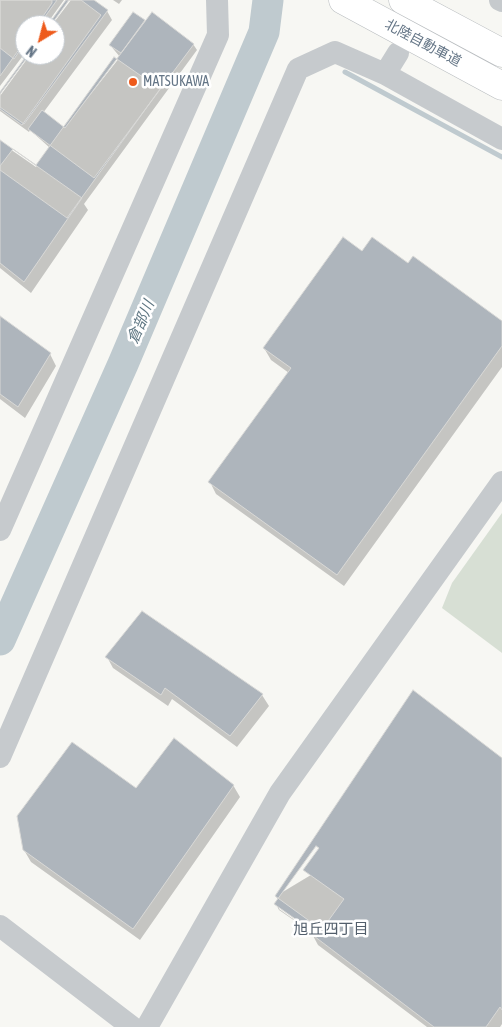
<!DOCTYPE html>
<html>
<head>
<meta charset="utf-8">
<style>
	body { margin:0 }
	#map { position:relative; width:502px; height:1027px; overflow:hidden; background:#f7f7f3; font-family:"Asap Condensed",sans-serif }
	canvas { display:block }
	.north { position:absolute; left:15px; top:15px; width:50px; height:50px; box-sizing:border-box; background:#fff; border:1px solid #c1c8cf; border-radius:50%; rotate:217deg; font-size:14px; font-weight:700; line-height:20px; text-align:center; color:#647586 }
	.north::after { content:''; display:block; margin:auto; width:18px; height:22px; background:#ee5b1c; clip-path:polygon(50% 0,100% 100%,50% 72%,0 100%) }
</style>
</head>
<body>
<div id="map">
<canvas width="502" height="1027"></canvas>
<div class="north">N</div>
</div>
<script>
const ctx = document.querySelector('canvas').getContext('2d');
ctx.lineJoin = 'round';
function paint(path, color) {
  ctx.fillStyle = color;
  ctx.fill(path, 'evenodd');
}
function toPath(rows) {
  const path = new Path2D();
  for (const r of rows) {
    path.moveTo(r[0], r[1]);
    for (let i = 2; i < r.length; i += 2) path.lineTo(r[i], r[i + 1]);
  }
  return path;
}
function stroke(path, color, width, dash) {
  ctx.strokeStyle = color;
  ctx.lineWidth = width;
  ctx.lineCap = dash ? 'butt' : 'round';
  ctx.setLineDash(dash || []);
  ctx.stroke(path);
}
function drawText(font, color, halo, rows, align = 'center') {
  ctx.font = font + ' "Asap Condensed","Noto Sans JP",sans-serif';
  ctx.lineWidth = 5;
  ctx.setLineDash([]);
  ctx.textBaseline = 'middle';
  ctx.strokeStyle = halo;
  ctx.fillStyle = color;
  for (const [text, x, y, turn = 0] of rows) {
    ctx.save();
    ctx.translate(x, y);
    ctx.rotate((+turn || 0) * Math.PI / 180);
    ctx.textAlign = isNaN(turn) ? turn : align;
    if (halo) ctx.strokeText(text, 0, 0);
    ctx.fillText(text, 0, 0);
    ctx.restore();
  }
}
paint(toPath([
	[502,513,502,653,442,608,452,583]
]), '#d7dfd4');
paint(toPath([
	[0,0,64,0,46,25,25,25,25,53,0,86],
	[71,0,92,0,107,11,112,20,43,113,64,128,120,57,110,45,134,13,145,22,193,44,197,50,84,204,88,210,31,293,0,268,0,142,36,167,50,148,30,130,29,132,0,111,0,96,30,55,55,55,55,25,52,25],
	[113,0,122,0,119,4],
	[362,253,408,265,502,323,502,367,344,586,216,494,210,482,289,373,271,360,264,348],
	[0,318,50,354,56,366,25,418,0,399],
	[107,657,262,695,269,706,237,747,172,699,168,706,113,668],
	[502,760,502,1024,500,1027,427,1027,318,945,311,932,279,910,276,904,278,900,276,896],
	[279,906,317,933,316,935,279,909],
	[233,785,240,797,140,940,31,862,24,850,136,790]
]), '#0003');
stroke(toPath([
	[345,72,502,157]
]), '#bfcacf', 5);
stroke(toPath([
	[0,640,123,364,264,32,268,0]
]), '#bfcacf', 31);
const building = toPath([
	[0,0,57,0,39,25,25,25,25,43,14,59,0,48,0,0],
	[0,0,52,0,52,3,37,25,25,25,25,41,0,76,0,0],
	[66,0,81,0,101,15,22,125,0,109,0,92,27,55,55,55,55,25,48,25,66,0],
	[69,0,94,0,108,10,24,124,0,107,0,94,29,55,55,55,55,25,51,25,69,0],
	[133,12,145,20,121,53,109,45,133,12],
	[152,12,194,44,94,178,28,129,42,110,65,128,152,12],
	[114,57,160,89,67,218,0,170,0,166,13,149,36,165,114,57],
	[0,140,82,198,24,282,0,263,0,140],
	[343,237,362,251,372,237,408,263,413,256,502,321,502,346,337,575,208,482,291,368,263,348,343,237],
	[0,316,51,353,18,407,0,394,0,316],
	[142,611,263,694,230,736,165,688,161,695,105,657,142,611],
	[413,690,502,758,502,1010,500,1007,486,1027,434,1027,310,933,315,925,275,896,413,690],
	[174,738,234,785,133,929,23,850,17,816,72,742,136,788,174,738],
	[316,846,319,848,303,870,344,899,318,935,274,904,316,846]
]);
paint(building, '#aeb5bc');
stroke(building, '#d8d8d6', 1);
const highway = toPath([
	[343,0,502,86],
	[403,0,502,53]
]);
stroke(highway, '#b8bcbf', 29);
stroke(toPath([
	[500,0,502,1],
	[385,74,398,53],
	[0,530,218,35,217,0],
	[0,757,298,69,335,52,385,74,502,139],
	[0,926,132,1027],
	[147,1027,280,793,502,482]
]), '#c6cacd', 22);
stroke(highway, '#fff', 28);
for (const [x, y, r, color] of [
	[133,82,5,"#ee5b1c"]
]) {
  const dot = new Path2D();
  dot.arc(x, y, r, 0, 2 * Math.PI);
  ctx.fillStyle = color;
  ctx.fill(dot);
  stroke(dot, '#fff', 2);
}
drawText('14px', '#647586', '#fff', [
	["北陸自動車道",423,43,28]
]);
drawText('14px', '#647586', '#fff', [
	["MATSUKAWA",143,82]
], 'left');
drawText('italic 15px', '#5f7783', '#fff', [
	["倉部川",141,322,-67]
]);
drawText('15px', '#525e6b', '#fff', [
	["旭丘四丁目",331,929]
]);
</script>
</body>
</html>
